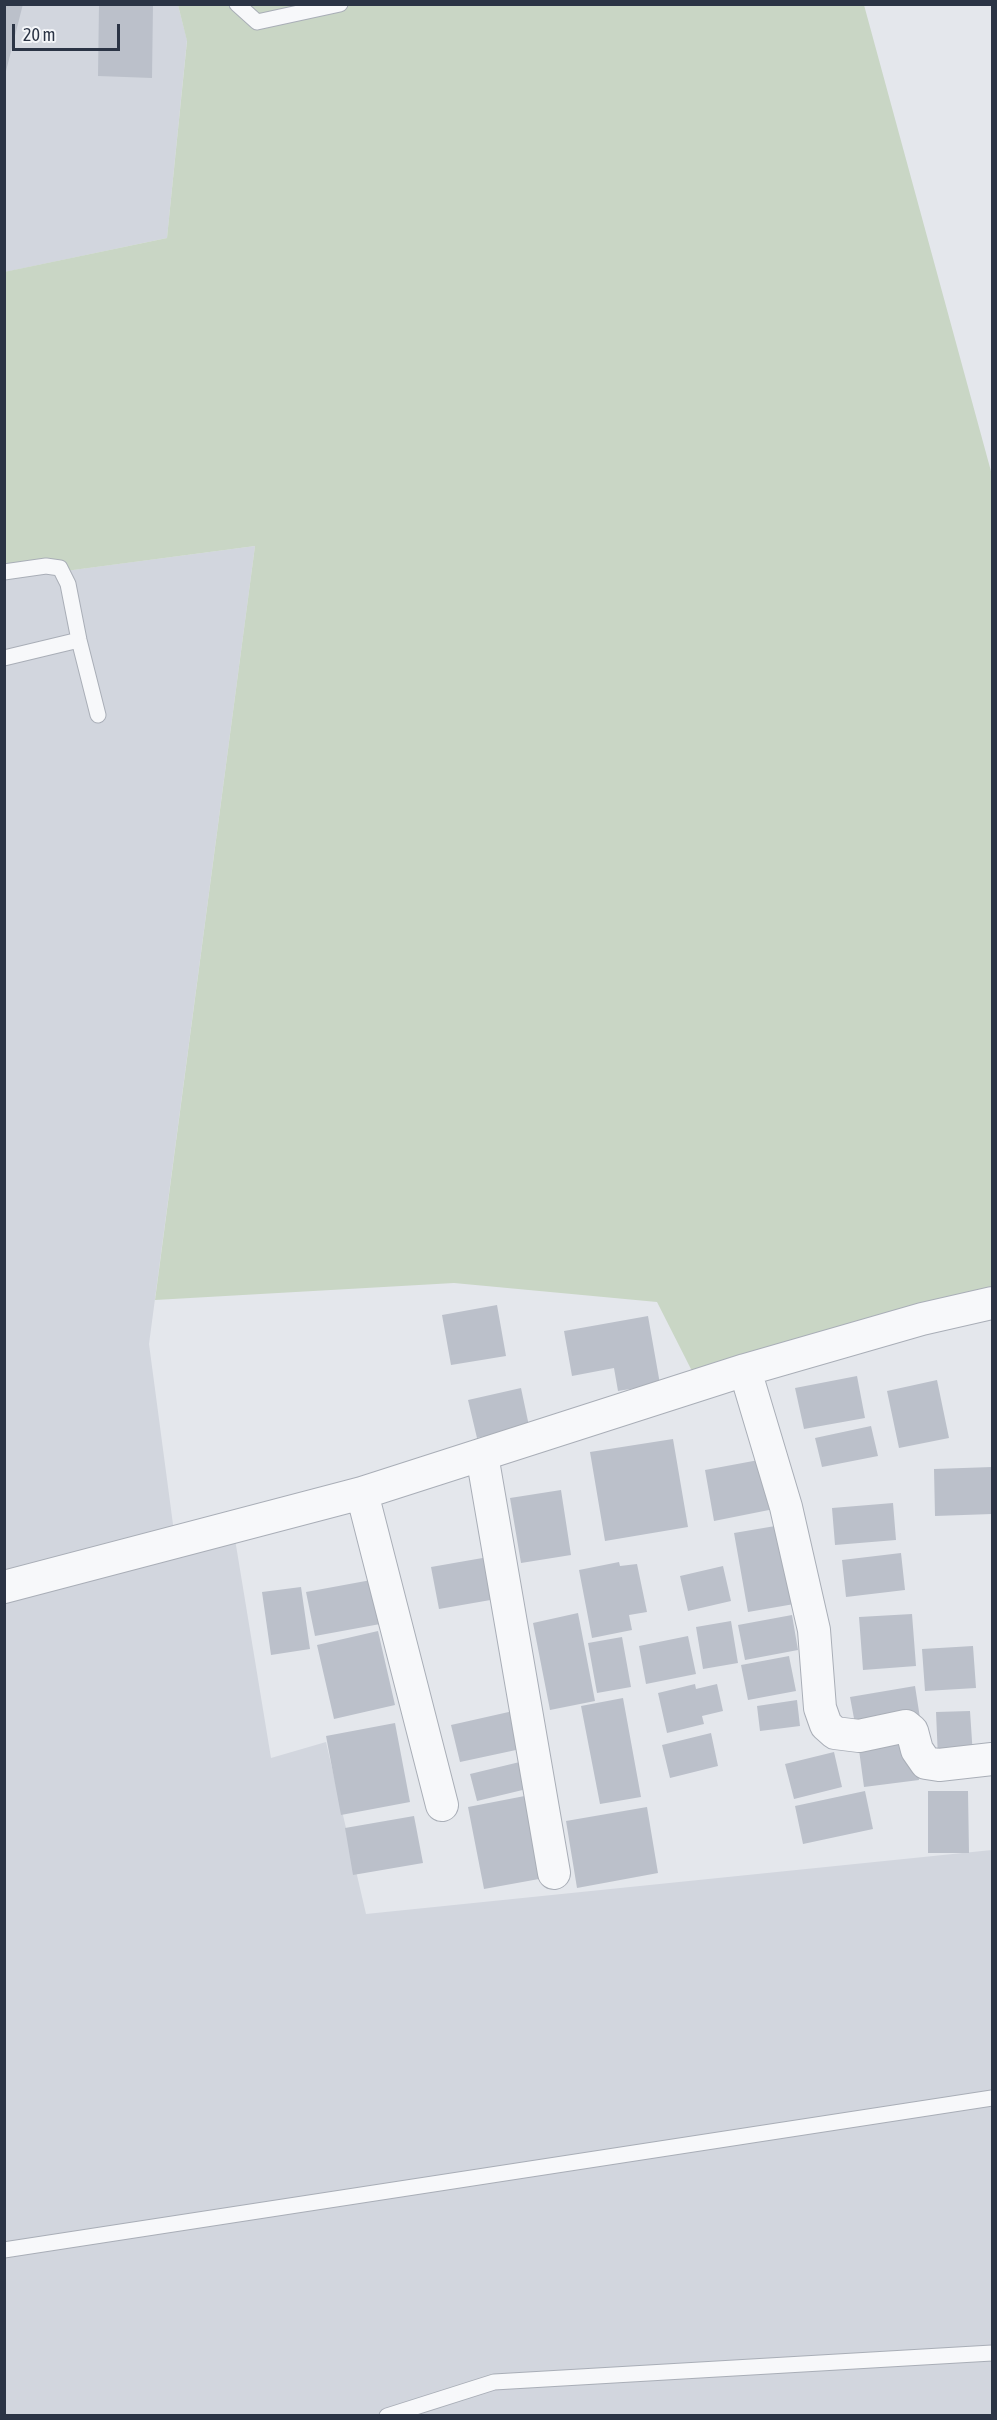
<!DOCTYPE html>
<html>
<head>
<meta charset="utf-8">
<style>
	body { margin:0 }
	#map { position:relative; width:997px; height:2420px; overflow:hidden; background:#e4e7ec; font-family:"Asap Condensed",sans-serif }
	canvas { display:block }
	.frame { position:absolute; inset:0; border:6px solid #2b3445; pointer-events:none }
	.scale { position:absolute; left:12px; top:24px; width:108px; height:27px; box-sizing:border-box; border:3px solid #2b3445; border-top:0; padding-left:8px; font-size:18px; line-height:21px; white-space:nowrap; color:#2b3445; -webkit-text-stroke:4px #f4f6f9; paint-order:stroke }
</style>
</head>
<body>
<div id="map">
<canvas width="997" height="2420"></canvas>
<div class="frame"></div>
<div class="scale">20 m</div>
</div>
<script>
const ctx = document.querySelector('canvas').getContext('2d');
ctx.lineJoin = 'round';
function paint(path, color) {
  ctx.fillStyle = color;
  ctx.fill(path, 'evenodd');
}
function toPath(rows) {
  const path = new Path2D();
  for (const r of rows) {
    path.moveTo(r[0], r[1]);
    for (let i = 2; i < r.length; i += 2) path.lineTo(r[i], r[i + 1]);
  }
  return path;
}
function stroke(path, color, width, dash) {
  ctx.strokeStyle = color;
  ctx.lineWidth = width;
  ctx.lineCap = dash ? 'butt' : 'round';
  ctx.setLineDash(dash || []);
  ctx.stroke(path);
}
paint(toPath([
	[4,5,178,5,187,40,167,238,5,272],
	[255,546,149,1344,176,1547,233,1527,271,1758,326,1742,366,1914,992,1850,992,2415,5,2415,4,579]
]), '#d2d6de');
paint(toPath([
	[178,5,864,5,992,475,992,1290,694,1375,657,1302,454,1283,155,1300,255,546,5,579,4,272,167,238,187,41]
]), '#c9d6c5');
paint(toPath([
	[4,4,23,4,5,75,4,75],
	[99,4,153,4,152,78,98,76],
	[497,1305,506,1356,451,1365,442,1315],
	[648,1316,660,1384,618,1391,614,1368,572,1376,564,1331],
	[857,1376,865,1418,804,1429,795,1388],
	[937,1380,949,1438,899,1448,887,1391],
	[521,1388,529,1426,477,1438,468,1400],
	[871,1426,878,1456,822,1467,815,1438],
	[673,1439,688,1527,605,1541,590,1452],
	[764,1459,774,1509,714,1521,705,1470],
	[992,1467,992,1514,935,1516,934,1469],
	[561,1490,571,1555,521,1563,510,1498],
	[893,1503,896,1540,835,1545,832,1508],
	[787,1524,800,1603,748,1612,734,1533],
	[901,1553,905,1590,846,1597,842,1560],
	[494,1556,502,1598,439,1609,431,1567],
	[619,1562,620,1566,637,1564,647,1612,629,1615,632,1630,592,1638,579,1570],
	[723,1566,731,1601,688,1611,680,1576],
	[382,1578,391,1622,315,1636,306,1592],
	[301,1587,310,1649,271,1655,262,1592],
	[578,1613,595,1701,550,1710,533,1623],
	[912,1614,916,1666,863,1670,859,1617],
	[792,1615,798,1650,745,1660,738,1625],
	[731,1621,738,1663,703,1669,696,1627],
	[378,1631,395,1705,334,1719,317,1645],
	[688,1636,696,1674,646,1684,639,1646],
	[622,1637,631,1687,597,1693,588,1643],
	[973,1646,976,1688,925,1691,922,1649],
	[789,1656,796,1691,748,1700,741,1665],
	[695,1684,696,1689,717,1684,723,1711,702,1716,704,1724,667,1733,658,1693],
	[915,1686,920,1718,856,1729,850,1697],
	[623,1698,641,1797,600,1804,581,1706],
	[797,1700,800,1726,760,1731,757,1706],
	[522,1709,530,1747,460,1762,451,1725],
	[970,1711,973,1756,938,1758,936,1712],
	[395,1723,410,1802,341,1815,326,1736],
	[711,1733,718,1766,670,1778,662,1745],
	[913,1742,919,1780,864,1787,859,1750],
	[834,1752,842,1787,794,1799,785,1764],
	[528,1760,535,1787,477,1801,470,1774],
	[865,1791,873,1829,803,1844,795,1806],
	[928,1791,968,1791,969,1853,928,1853],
	[535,1794,550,1877,484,1889,468,1807],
	[647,1807,658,1873,577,1888,566,1821],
	[414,1816,423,1863,353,1875,345,1828]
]), '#bbc0ca');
const lane = toPath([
	[237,4,257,22,340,4],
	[4,572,46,566,60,568,68,584,79,640,98,715],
	[4,658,79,640],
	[4,2250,992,2098],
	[387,2416,494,2382,992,2353]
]);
const street = toPath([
	[745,1370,786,1507,814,1630,820,1708,826,1725,835,1733,859,1736,906,1726,912,1731,917,1750,926,1763,939,1765,992,1759],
	[482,1455,554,1873],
	[362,1493,442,1805],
	[4,1587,362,1493,745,1370,922,1319,992,1303]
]);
stroke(lane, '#a9aeb7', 17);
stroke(street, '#a9aeb7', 34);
stroke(lane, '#f7f8fa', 15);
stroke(street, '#f7f8fa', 32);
</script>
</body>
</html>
